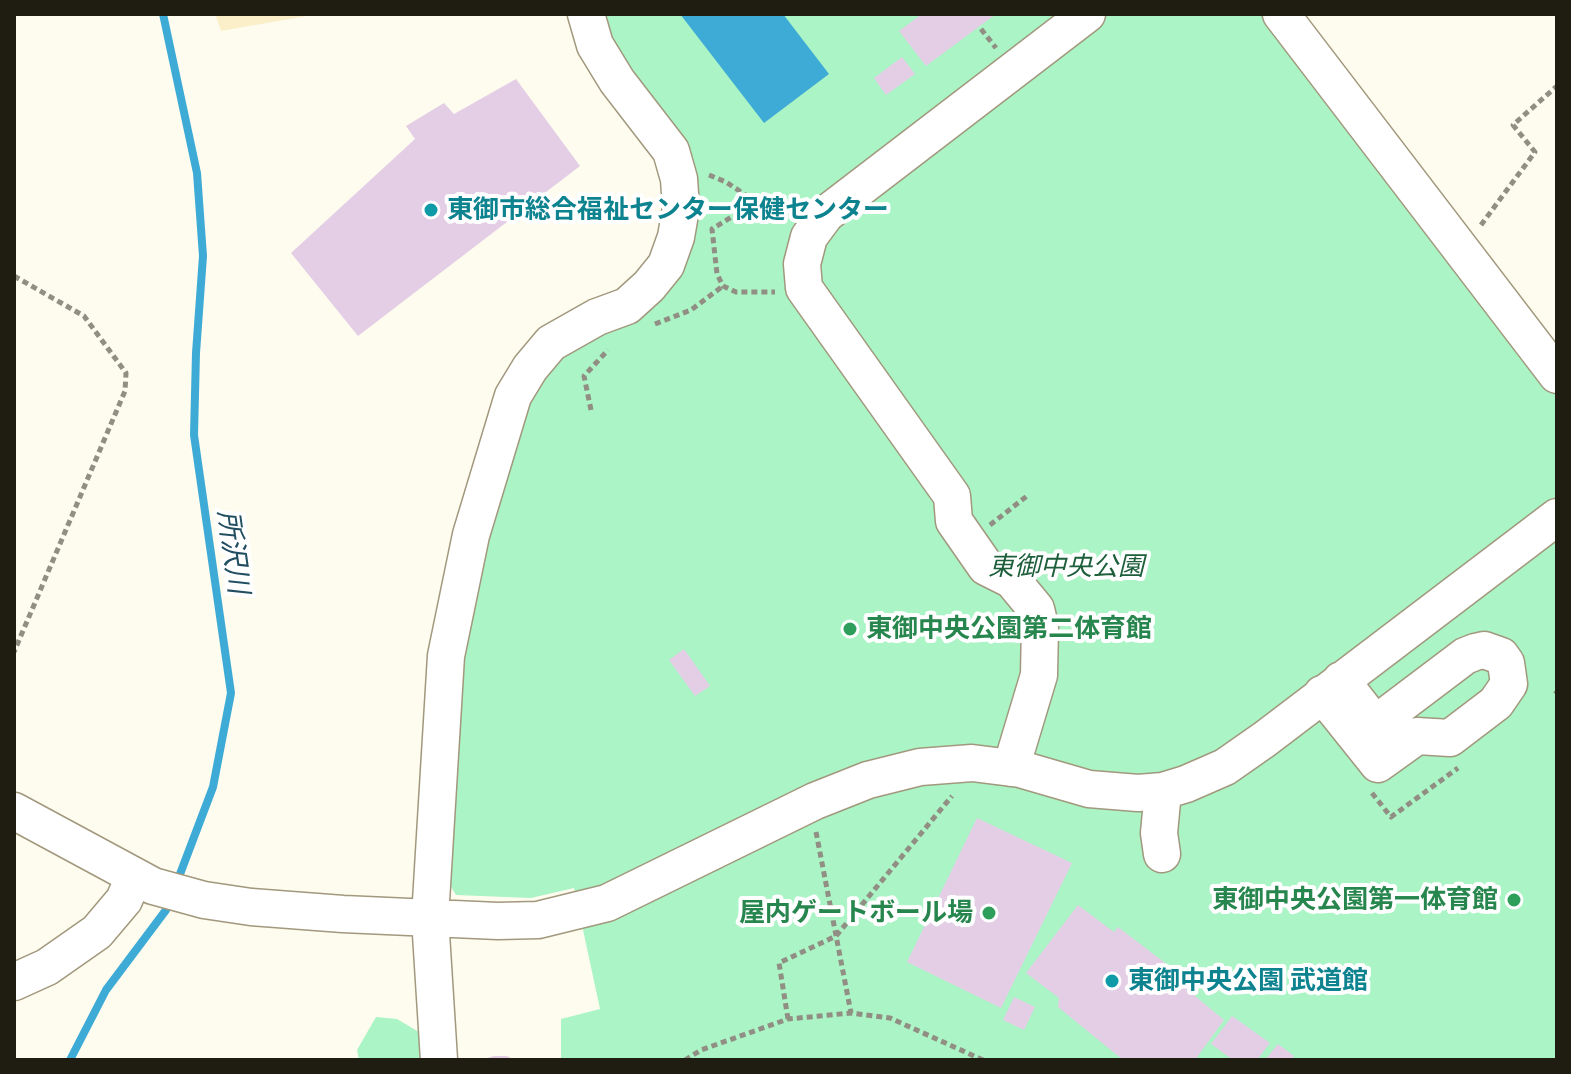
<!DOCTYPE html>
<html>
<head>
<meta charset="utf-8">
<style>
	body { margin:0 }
	#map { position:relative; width:1571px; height:1074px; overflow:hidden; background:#fefbef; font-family:"Playfair Display",serif }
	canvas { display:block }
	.frame { position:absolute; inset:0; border:16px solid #1f1c11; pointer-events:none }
</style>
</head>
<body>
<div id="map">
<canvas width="1571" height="1074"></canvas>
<div class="frame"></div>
</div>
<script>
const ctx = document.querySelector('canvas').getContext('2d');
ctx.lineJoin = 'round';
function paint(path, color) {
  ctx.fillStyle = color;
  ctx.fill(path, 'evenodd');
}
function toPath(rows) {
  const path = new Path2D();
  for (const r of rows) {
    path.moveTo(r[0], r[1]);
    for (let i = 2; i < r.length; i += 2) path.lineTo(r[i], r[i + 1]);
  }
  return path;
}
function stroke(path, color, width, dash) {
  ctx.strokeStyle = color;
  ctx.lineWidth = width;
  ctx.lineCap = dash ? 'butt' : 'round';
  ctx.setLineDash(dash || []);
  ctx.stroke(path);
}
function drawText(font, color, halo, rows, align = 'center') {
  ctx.font = font + ' "Playfair Display","Noto Sans JP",serif';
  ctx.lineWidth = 8;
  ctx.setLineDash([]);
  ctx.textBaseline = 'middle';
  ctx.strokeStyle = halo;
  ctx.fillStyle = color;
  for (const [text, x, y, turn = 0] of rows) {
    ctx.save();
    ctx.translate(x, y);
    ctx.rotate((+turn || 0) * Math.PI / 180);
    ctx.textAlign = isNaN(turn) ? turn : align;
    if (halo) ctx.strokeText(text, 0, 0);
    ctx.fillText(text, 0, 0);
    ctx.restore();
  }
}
paint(toPath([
	[215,14,318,14,221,31]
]), '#fbefca');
paint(toPath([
	[598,14,1268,14,1557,396,1557,1060,561,1060,561,1019,600,1009,574,888,531,898,456,895,445,877,462,661,482,530,527,400,570,346,630,320,695,208,685,139,614,47],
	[376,1017,397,1019,419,1032,423,1060,359,1060,357,1050]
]), '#abf4c6');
paint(toPath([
	[680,14,783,14,829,74,764,123]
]), '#3eabd6');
stroke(toPath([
	[163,14,197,173,203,256,196,353,194,435,231,693,213,787,177,882],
	[70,1060,106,990,166,910,171,899]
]), '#3eabd6', 8);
paint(toPath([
	[922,14,996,14,926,66,899,31],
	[902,57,915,74,886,95,874,78],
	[516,79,580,166,358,336,291,253,415,139,406,126,444,103,454,114],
	[684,649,710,686,695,696,669,660],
	[977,818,1072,863,1001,1008,907,962],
	[1078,905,1114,932,1118,927,1198,988,1194,995,1224,1020,1195,1060,1123,1060,1058,1007,1059,998,1026,973],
	[1014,997,1035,1007,1024,1030,1003,1020],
	[1232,1016,1270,1043,1257,1060,1233,1060,1211,1044],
	[1278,1044,1294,1056,1291,1060,1265,1060],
	[494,1056,507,1056,514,1060,481,1060]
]), '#e3cee6');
const minor = toPath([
	[1281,14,1557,375],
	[1322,694,1378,764,1417,736,1450,738,1496,703,1509,684,1506,663,1501,656,1484,650,1475,652,1465,656,1375,724,1341,680],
	[1011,768,1039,675,1040,626,1036,609,1012,580,986,567,954,521,952,496,804,288,802,264,809,237,826,214,1087,14],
	[14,811,153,886,204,900,251,907,343,914,498,921,538,920,607,903,815,801,868,780,920,767,972,763,1020,769,1089,789,1138,793,1163,791,1186,784,1225,767,1265,739,1557,517],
	[1162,854,1159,833,1163,791],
	[14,982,47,967,97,932,124,900,134,877],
	[439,1060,430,918,446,656,471,535,513,396,530,368,551,343,597,317,627,306,649,286,666,265,676,237,681,208,679,179,671,151,617,81,595,45,586,14]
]);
stroke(minor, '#a1987d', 39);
stroke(toPath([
	[981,29,996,48],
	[709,175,726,182,756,202,774,203,795,208],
	[756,202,712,229,717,274,723,286,736,292,775,292],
	[1481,225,1535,152,1513,125,1557,86],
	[14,276,84,316,126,373,125,391,14,652],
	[655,324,691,310,723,286],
	[591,410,584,376,608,350],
	[990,525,1027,496],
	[1555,694,1557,692],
	[1372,793,1391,817,1458,768],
	[816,832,851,1013],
	[788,1019,779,963,836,936,952,796],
	[685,1060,701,1050,788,1019,851,1013,890,1018,983,1060]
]), '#918e83', 5, [6, 4]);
stroke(minor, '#fff', 36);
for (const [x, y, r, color] of [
	[431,210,8,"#0f9aa8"],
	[850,629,8,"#2e9e5b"],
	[1514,900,8,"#2e9e5b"],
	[989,913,8,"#2e9e5b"],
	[1112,981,8,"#0f9aa8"]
]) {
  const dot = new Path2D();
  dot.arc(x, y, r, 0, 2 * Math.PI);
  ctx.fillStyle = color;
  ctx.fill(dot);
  stroke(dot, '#fff', 3);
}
drawText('bold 26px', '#0d838f', '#fff', [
	["東御市総合福祉センター保健センター",447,210],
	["東御中央公園 武道館",1128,981]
], 'left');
drawText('italic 26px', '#1d5e3b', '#fff', [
	["東御中央公園",1066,567]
]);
drawText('bold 26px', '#27864d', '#fff', [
	["東御中央公園第二体育館",866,629,"left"],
	["東御中央公園第一体育館",1498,900],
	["屋内ゲートボール場",973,913]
], 'right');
drawText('italic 28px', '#214e60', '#fff', [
	["所沢川",233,552,82]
]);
</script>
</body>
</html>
